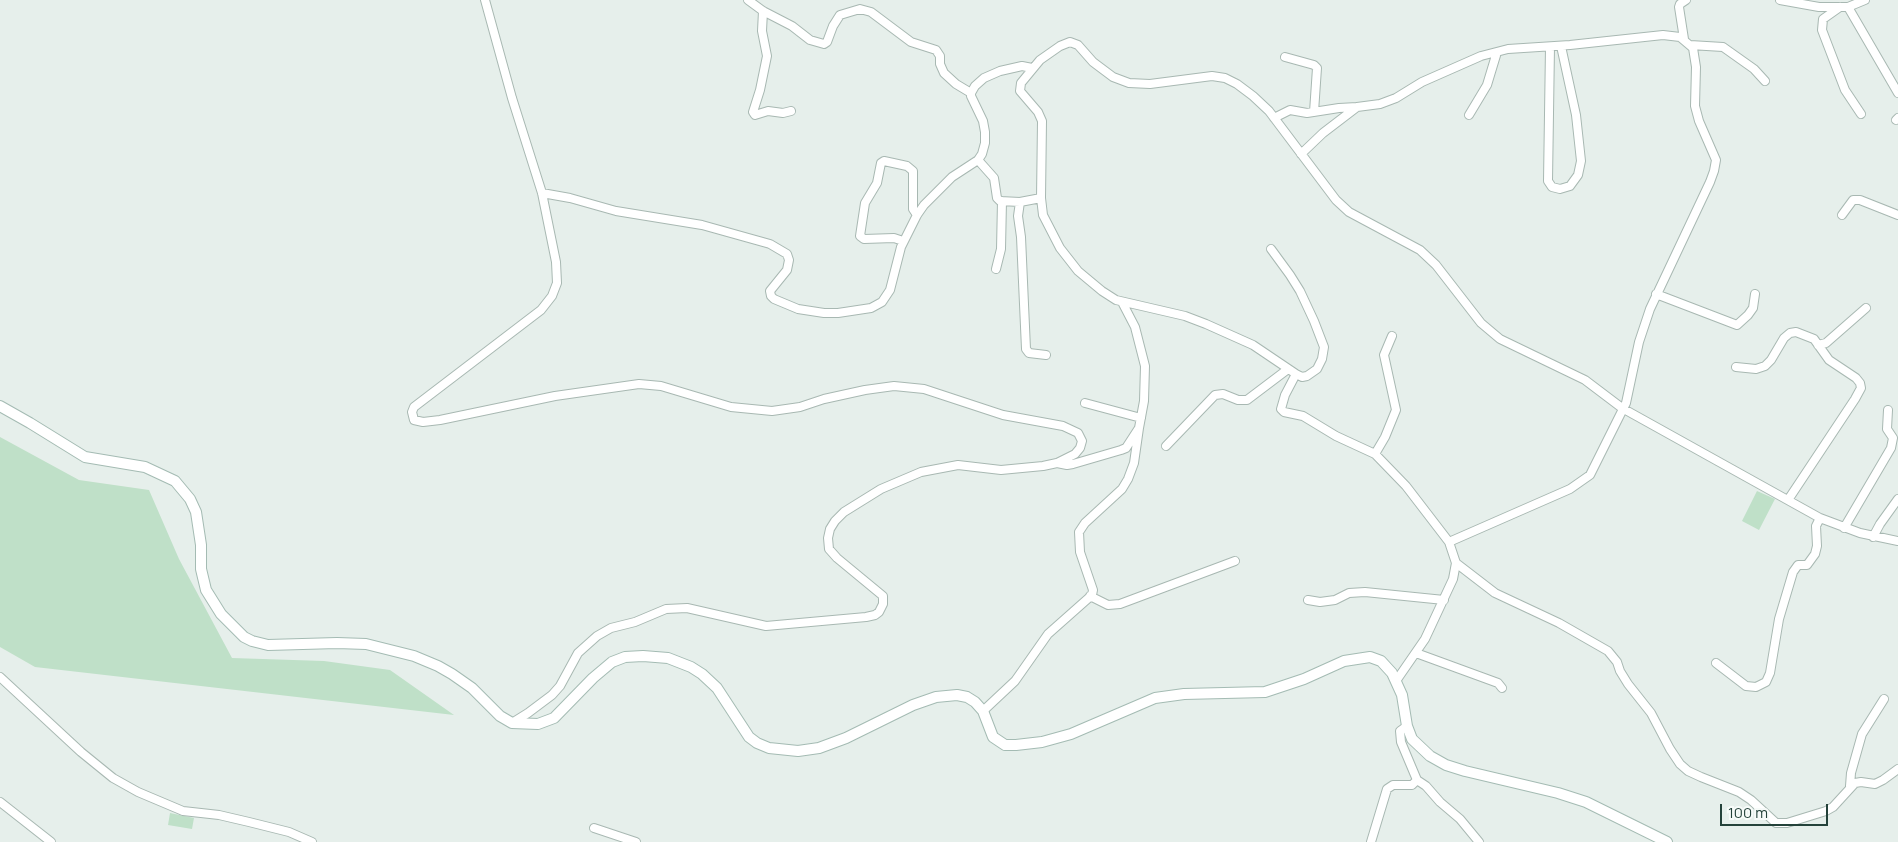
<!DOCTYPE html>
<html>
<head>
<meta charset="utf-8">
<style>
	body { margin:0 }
	#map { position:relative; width:1898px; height:842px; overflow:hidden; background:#e6efeb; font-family:Manrope,sans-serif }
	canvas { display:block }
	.scale { position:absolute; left:1720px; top:804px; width:108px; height:22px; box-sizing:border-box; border:2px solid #24423a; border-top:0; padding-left:6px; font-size:15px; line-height:18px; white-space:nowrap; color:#24423a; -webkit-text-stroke:4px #f7fbf9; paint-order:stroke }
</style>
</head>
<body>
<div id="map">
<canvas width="1898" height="842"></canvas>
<div class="scale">100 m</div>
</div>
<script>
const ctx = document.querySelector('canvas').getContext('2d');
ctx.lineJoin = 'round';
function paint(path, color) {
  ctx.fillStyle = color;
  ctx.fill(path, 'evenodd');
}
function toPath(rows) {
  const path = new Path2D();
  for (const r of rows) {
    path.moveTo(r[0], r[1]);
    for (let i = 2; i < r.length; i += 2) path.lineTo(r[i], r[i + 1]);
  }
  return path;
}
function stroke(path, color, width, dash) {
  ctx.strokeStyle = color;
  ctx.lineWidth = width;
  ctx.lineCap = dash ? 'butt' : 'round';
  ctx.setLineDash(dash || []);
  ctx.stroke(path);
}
paint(toPath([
	[0,437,79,480,149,490,179,559,232,658,324,661,390,670,454,715,35,667,0,647],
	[1757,491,1775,499,1759,530,1742,521],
	[170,813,194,818,192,829,168,825]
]), '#bfe0c8');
const street = toPath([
	[485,0,512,98,542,193,556,262,557,283,552,296,541,310,414,407,412,412,414,420,423,422,440,420,555,396,639,384,661,386,731,407,772,411,800,407,824,399,865,390,894,386,924,389,1003,415,1063,426,1078,433,1082,441,1080,448,1075,454,1057,463,1043,466,1001,470,958,465,921,472,881,489,844,512,835,521,830,529,828,538,829,549,837,558,883,596,883,604,879,612,875,615,866,617,766,626,687,608,666,609,635,622,611,628,597,636,578,653,560,686,552,695,528,713,512,723],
	[748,0,763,11,792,26,810,40,824,44,827,42,833,26,840,15,860,9,871,12,911,42,936,50,940,56,940,64,944,73,956,84,971,93],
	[1780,0,1819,7,1848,7,1865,0],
	[1840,7,1823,19,1822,30,1845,90,1861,114],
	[1848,7,1898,93],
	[763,11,762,31,767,56,760,90,753,112,755,115,768,111,783,113,791,111],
	[1684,39,1679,7,1680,4,1686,0],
	[1690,45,1723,47,1754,69,1765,81],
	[1550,47,1548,181,1552,187,1560,189,1570,186,1578,175,1581,161,1576,115,1561,46],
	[1285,57,1314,65,1317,68,1314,112],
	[1469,115,1487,85,1497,52],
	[1274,118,1290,110,1307,113,1339,108,1357,107],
	[1896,120,1898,118],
	[978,160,994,178,997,198,1000,201,1020,202,1041,198],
	[542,193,570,198,616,211,702,225,770,244,787,254,789,260,787,270,770,291,771,296,774,299,798,309,824,313,838,313,871,308,882,302,890,290,901,247,917,215,924,205,952,177,978,160,982,154,985,143,985,132,983,121,971,96,971,93,975,86,984,78,1000,71,1022,66,1032,68],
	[1020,202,1018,216,1021,237,1026,349,1029,353,1046,355],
	[1842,215,1853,200,1860,200,1898,215],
	[903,241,894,238,864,239,860,236,865,203,877,183,881,163,884,161,907,166,913,171,913,209,917,215],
	[1271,249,1290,275,1300,291,1314,321,1324,347,1322,359,1317,369,1307,376,1302,377,1296,374,1253,345,1206,324,1185,316,1116,300,1102,291,1078,271,1060,248,1043,215,1041,198,1042,121,1038,112,1020,91,1021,83,1040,60,1060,46,1070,42,1078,45,1093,62,1113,77,1129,83,1150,84,1212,76,1225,78,1237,84,1253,96,1269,111,1336,200,1349,212,1420,250,1436,265,1481,323,1500,339,1585,380,1622,408,1820,518,1860,533,1898,541],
	[996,269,1001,249,1002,201],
	[1656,294,1737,325,1748,315,1753,308,1755,294],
	[1818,345,1826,343,1866,308],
	[1736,367,1756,369,1765,366,1771,360,1784,338,1790,333,1796,332,1814,339,1829,360,1856,378,1860,383,1861,388,1855,399,1788,500],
	[1296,374,1285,395,1281,409,1284,412,1303,416,1336,436,1375,454,1406,486,1449,542,1570,489,1590,475,1626,403,1639,342,1650,309,1710,182,1714,171,1716,160,1699,121,1695,106,1696,67,1693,48,1680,37,1663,35,1570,45,1508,49,1481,56,1422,82,1396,98,1380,104,1357,107,1323,133,1301,154],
	[1085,403,1141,418],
	[1166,446,1215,395,1223,394,1238,400,1247,400,1288,369],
	[1375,454,1385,437,1396,410,1384,355,1392,336],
	[1057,463,1067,465,1073,464,1121,450,1126,448,1139,428,1144,401,1145,366,1135,327,1122,302],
	[1844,528,1891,448,1893,438,1887,429,1888,410],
	[1873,537,1880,524,1898,499],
	[1456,563,1495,593,1559,623,1608,651,1617,662,1620,671,1628,684,1651,713,1670,749,1680,764,1688,771,1701,777,1739,792,1751,800,1776,823,1787,823,1826,811,1833,807,1855,783,1861,782,1875,784,1883,780,1898,769],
	[1090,596,1108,605,1120,604,1235,561],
	[1308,600,1320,602,1335,600,1349,593,1365,592,1444,600],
	[1416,653,1498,683,1502,688],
	[1716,663,1746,686,1756,687,1766,682,1770,673,1779,619,1793,572,1798,565,1807,565,1815,554,1817,546,1816,526,1820,518],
	[0,677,81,752,113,778,138,792,183,811,219,815,249,822,289,832,312,842],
	[1396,681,1425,639,1453,579,1456,563,1449,542],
	[983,711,1015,681,1048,634,1092,595,1093,590,1080,552,1079,532,1085,523,1122,489,1128,479,1134,463,1139,428],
	[1417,780,1426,786,1440,802,1460,819,1479,842],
	[1850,786,1851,773,1862,734,1884,699],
	[0,802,51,842],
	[594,828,636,842],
	[1371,842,1387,789,1393,785,1412,785,1417,780,1401,742,1400,731,1407,726]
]);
const secondary = toPath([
	[0,406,30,423,85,457,145,467,175,481,190,499,196,512,201,545,201,569,206,590,221,614,244,637,252,641,268,645,337,643,366,644,414,656,438,666,452,674,472,688,500,716,512,723,538,724,554,718,593,678,612,662,625,657,643,656,668,658,691,667,702,674,717,688,749,737,757,743,769,748,798,751,819,748,846,738,913,705,936,697,957,695,967,697,975,702,983,711,993,737,1005,745,1016,745,1042,742,1071,734,1155,698,1184,694,1265,692,1304,679,1344,661,1370,657,1381,661,1392,673,1402,695,1407,726,1412,739,1430,756,1446,765,1465,771,1558,793,1586,802,1667,842]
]);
stroke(street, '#a8b8b2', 10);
stroke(secondary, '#a4bbb3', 12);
stroke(street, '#fff', 8);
stroke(secondary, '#fff', 10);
</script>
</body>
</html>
